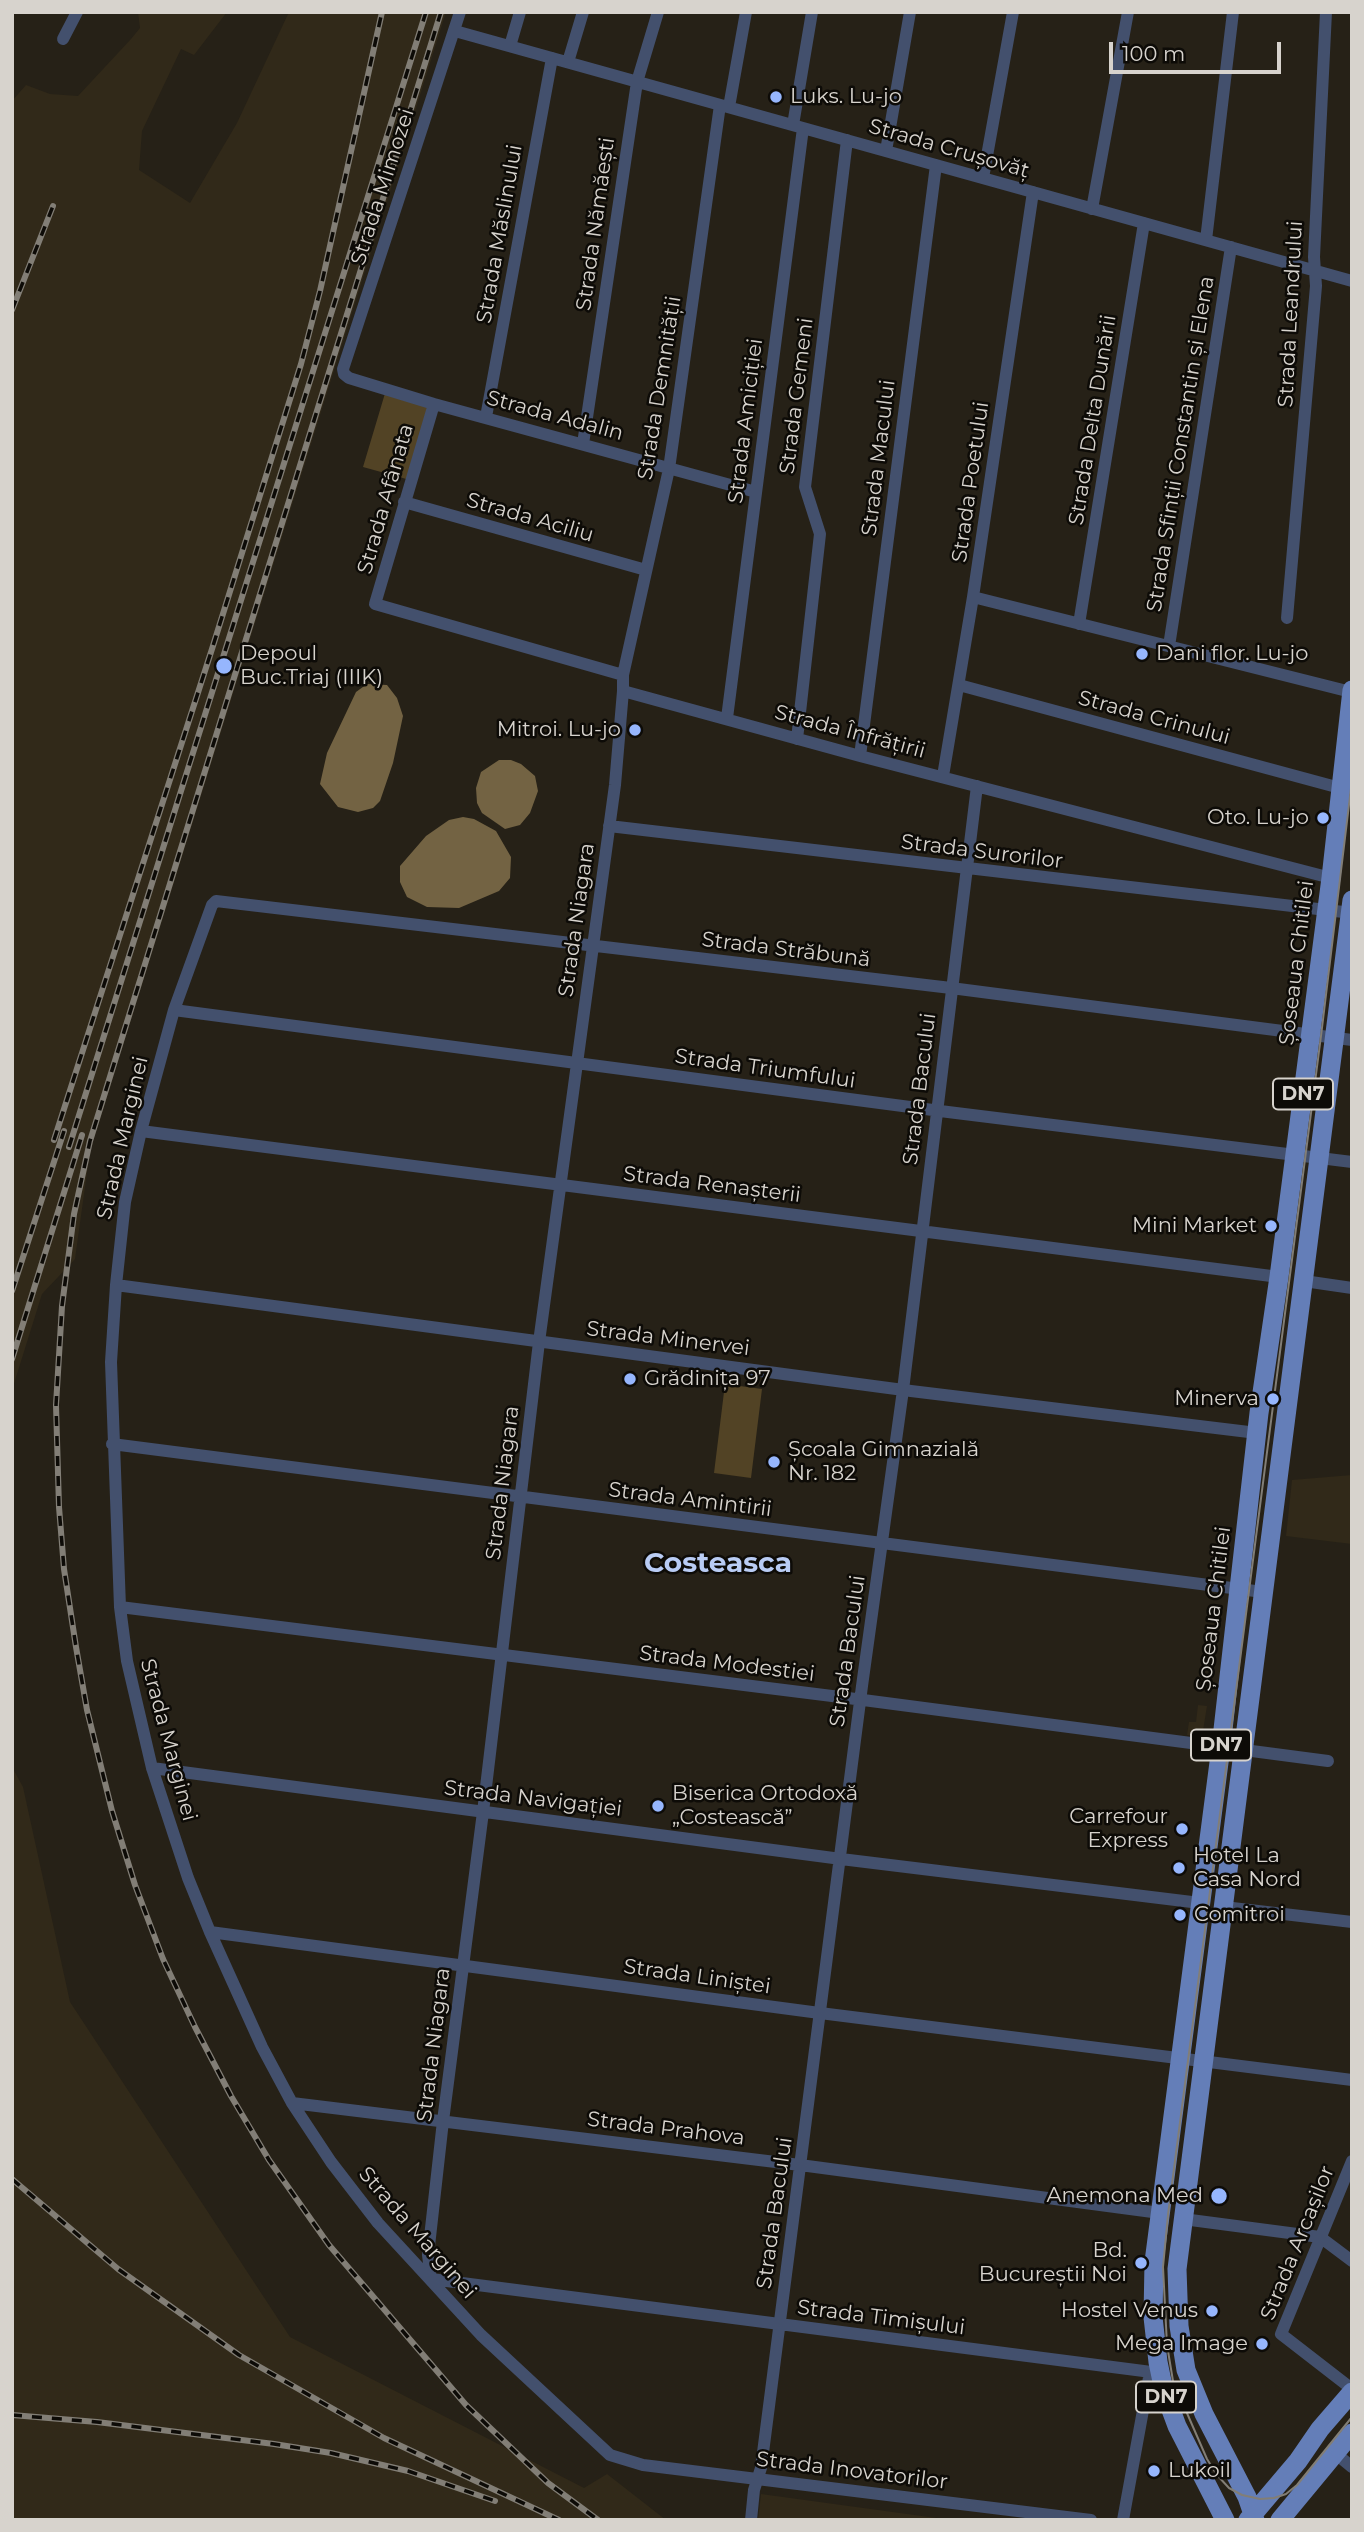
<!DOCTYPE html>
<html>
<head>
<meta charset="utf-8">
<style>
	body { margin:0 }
	#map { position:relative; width:1364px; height:2532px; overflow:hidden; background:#262117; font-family:Montserrat,sans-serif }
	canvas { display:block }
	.frame { position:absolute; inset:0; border:14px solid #d7d3cd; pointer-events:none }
	.scale { position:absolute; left:1109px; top:42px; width:172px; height:32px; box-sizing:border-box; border:4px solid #d7d3cd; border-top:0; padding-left:9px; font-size:21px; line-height:24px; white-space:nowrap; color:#d7d3cd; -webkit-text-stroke:5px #0d0b07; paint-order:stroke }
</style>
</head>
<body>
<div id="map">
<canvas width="1364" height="2532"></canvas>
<div class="frame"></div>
<div class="scale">100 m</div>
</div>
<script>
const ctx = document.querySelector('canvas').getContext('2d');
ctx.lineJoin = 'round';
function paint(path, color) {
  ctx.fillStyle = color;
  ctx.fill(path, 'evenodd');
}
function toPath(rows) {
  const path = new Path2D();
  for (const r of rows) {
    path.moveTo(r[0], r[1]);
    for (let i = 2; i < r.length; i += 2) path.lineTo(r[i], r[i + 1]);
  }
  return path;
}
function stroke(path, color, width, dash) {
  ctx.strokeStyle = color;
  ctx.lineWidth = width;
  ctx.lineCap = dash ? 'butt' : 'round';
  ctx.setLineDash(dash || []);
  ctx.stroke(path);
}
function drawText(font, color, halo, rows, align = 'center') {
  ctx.font = font + ' Montserrat,sans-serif';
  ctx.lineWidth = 5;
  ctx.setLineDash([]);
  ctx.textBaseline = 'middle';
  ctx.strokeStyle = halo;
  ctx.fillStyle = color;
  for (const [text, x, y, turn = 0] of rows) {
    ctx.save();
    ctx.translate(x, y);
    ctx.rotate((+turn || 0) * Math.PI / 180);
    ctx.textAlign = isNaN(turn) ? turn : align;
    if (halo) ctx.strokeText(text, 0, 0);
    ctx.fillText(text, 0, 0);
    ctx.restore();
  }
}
paint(toPath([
	[138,12,227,12,194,55,181,49,142,131,139,170,190,203,237,123,289,12,446,12,90,1151,75,1259,42,1294,12,1390,12,101,26,85,50,94,78,96,131,39,140,28],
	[1352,1475,1352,1544,1286,1536,1292,1480],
	[1198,1705,1207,1706,1202,1737,1187,1735,1189,1722,1196,1722],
	[12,1767,23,1787,70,2002,290,2337,584,2488,607,2474,666,2520,12,2520],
	[761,2494,951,2520,758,2520]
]), '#312919');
paint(toPath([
	[386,390,434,404,410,480,363,467],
	[725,1384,762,1389,751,1478,714,1473]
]), '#524325');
paint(toPath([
	[367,684,387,685,397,698,403,716,393,763,380,801,373,808,358,812,338,807,320,784,327,753,356,692],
	[499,760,511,760,521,764,535,776,538,791,530,813,520,825,505,829,482,813,477,803,476,788,481,772],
	[463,817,474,819,496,831,511,857,510,878,499,891,459,908,427,907,407,897,400,882,400,866,426,836,449,820]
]), '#736343');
stroke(toPath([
	[460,12,343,369,344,374,349,378,434,404,756,492],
	[455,31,1352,281],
	[63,39,77,12],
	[510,46,520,12],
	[568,62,583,12],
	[729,107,746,12],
	[793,125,812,12],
	[886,151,910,12],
	[983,178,1013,12],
	[1092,209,1128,12],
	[1206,240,1233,12],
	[434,404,375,604,623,675,623,691,860,756,1331,878],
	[486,417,552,58],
	[583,444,637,82,658,12],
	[404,502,646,570],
	[973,597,1351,692],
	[1287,618,1316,286,1314,257,1326,12],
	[1079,624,1144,223],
	[1169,646,1231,247],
	[623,675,669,469,720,105],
	[959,685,1340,788],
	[623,691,615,785,539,1342,483,1812,443,2121,428,2255,431,2279,1159,2373],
	[727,718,803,128],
	[797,739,820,534,805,487,847,140],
	[860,756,936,165],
	[943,776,973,597,1033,192],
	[609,826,1352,913],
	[174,1010,948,1112,1352,1162],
	[141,1131,1279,1277],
	[1304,1281,1352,1288],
	[116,1285,911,1391,1257,1433],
	[112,1444,1263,1592],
	[120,1607,848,1698,1328,1761],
	[152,1768,841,1859,1200,1903],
	[1224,1907,1352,1922],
	[210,1932,812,2012,1352,2080],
	[292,2103,800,2165,1160,2213],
	[1352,2161,1281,2334,1352,2389],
	[1183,2219,1320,2237,1352,2261],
	[1335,2453,1352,2467],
	[751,2520,754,2490,761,2468,862,1686,903,1390,977,786],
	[1091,2520,643,2465,610,2455,481,2335,378,2223,331,2162,292,2103,262,2047,210,1932,188,1878,152,1768,127,1661,120,1607,111,1362,116,1285,125,1202,141,1131,174,1010,212,905,216,901,951,988,1352,1040],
	[1123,2520,1150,2372]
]), '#43506d', 12);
stroke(toPath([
	[1225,2520,1177,2426,1164,2391,1158,2362,1153,2317,1154,2262,1221,1747,1259,1413,1279,1277,1331,878,1352,690],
	[1248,2520,1298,2461,1320,2429,1352,2392],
	[1255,2520,1247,2497,1204,2414,1186,2370,1179,2326,1177,2269,1352,900],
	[1280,2520,1352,2433]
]), '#647eb8', 19);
stroke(toPath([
	[1352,780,1321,1036,1168,2215,1163,2267,1167,2345,1173,2381,1207,2459,1217,2475,1229,2488,1242,2495,1260,2499,1274,2498,1286,2494,1297,2485,1352,2417]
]), '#827e76', 2);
const rail = toPath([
	[441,12,90,1141,74,1214,62,1306,56,1405,59,1507,64,1569,76,1647,87,1710,112,1811,135,1885,163,1959,195,2027,231,2096,269,2160,329,2245,466,2405,548,2483,598,2520],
	[12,310,53,206],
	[54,1140,212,649,301,364,320,291,382,12],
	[69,1147,426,12],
	[12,1291,64,1131],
	[12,1359,82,1135],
	[12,2179,118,2269,239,2355,384,2438,559,2520],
	[12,2415,97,2422,274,2444,331,2453,408,2471,495,2501]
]);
stroke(rail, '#827e76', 6);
stroke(rail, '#0d0b07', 3.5, [10]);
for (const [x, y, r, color] of [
	[776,97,7,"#96b6fd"],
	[1142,654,7,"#96b6fd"],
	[224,666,9,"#96b6fd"],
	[635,730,7,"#96b6fd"],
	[1323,818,7,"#96b6fd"],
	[1271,1226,7,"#96b6fd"],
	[630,1379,7,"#96b6fd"],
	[1273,1399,7,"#96b6fd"],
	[774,1462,7,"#96b6fd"],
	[658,1806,7,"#96b6fd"],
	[1182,1829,7,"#96b6fd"],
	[1179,1868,7,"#96b6fd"],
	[1180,1915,7,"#96b6fd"],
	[1219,2196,9,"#96b6fd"],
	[1141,2263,7,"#96b6fd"],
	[1212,2311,7,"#96b6fd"],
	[1262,2344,7,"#96b6fd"],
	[1154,2471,7,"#96b6fd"]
]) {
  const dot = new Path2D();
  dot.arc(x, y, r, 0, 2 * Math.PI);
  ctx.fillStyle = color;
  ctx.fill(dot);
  stroke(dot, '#0d0b07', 2.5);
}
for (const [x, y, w] of [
	[1303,1094,60],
	[1221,1745,60],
	[1166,2397,60]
]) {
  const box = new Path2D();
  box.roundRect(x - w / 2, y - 15.5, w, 31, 5);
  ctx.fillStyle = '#0d0b07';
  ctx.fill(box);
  stroke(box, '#d7d3cd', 2);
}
drawText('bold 19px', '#d7d3cd', null, [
	["DN7",1303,1094],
	["DN7",1221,1745],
	["DN7",1166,2397]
]);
drawText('21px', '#d7d3cd', '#0d0b07', [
	["Luks. Lu-jo",790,97],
	["Depoul",240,654],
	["Buc.Triaj (IIIK)",240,678],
	["Dani flor. Lu-jo",1156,654],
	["Mitroi. Lu-jo",621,730,"right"],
	["Oto. Lu-jo",1309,818,"right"],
	["Mini Market",1257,1226,"right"],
	["Grădinița 97",644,1379],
	["Minerva",1259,1399,"right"],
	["Școala Gimnazială",788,1450],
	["Nr. 182",788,1474],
	["Biserica Ortodoxă",672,1794],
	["„Costească”",672,1818],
	["Carrefour",1168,1817,"right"],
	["Express",1168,1841,"right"],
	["Hotel La",1193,1856],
	["Casa Nord",1193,1880],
	["Comitroi",1194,1915],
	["Anemona Med",1203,2196,"right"],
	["Bd.",1127,2251,"right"],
	["Bucureștii Noi",1127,2275,"right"],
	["Hostel Venus",1198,2311,"right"],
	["Mega Image",1248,2344,"right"],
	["Lukoil",1168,2471]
], 'left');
drawText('21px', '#d7d3cd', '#0d0b07', [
	["Strada Crușovăț",949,149,16],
	["Strada Mimozei",383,187,-72],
	["Strada Nămăești",596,224,-82],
	["Strada Măslinului",500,234,-80],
	["Strada Leandrului",1291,314,-87],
	["Strada Demnității",660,388,-81],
	["Strada Gemeni",797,396,-83],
	["Strada Adalin",555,416,15],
	["Strada Delta Dunării",1093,420,-81],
	["Strada Amiciției",746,421,-83],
	["Strada Sfinții Constantin și Elena",1181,444,-81],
	["Strada Macului",879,458,-83],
	["Strada Poetului",971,482,-82],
	["Strada Afânata",386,499,-74],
	["Strada Aciliu",530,518,16],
	["Strada Crinului",1154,718,15],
	["Strada Înfrățirii",850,732,15],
	["Strada Surorilor",982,852,7],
	["Strada Niagara",577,920,-82],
	["Strada Străbună",786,950,7],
	["Șoseaua Chitilei",1297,963,-83],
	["Strada Triumfului",765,1069,8],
	["Strada Bacului",920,1089,-83],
	["Strada Marginei",123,1138,-77],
	["Strada Renașterii",712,1185,7],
	["Strada Minervei",668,1339,7],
	["Strada Niagara",503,1483,-83],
	["Strada Amintirii",690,1500,7],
	["Șoseaua Chitilei",1214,1609,-83],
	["Strada Bacului",848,1651,-82],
	["Strada Modestiei",727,1664,7],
	["Strada Marginei",168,1740,75],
	["Strada Navigației",533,1799,7],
	["Strada Liniștei",697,1977,8],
	["Strada Niagara",434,2045,-83],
	["Strada Prahova",666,2129,7],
	["Strada Bacului",775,2213,-82],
	["Strada Marginei",417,2233,49],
	["Strada Arcașilor",1298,2243,-68],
	["Strada Timișului",881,2318,7],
	["Strada Inovatorilor",852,2471,7]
]);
drawText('bold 28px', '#b9ccf4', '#0d0b07', [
	["Costeasca",718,1564]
]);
</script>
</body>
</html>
